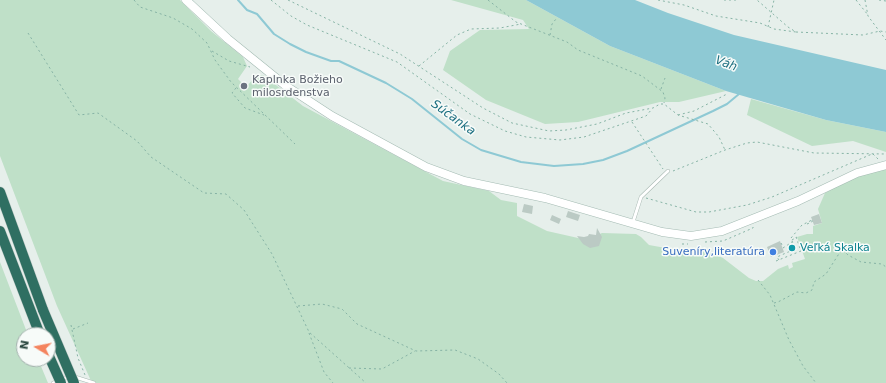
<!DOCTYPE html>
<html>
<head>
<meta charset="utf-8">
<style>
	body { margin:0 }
	#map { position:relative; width:886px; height:383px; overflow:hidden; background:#e6efeb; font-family:"DejaVu Sans",sans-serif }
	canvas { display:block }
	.north { position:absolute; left:16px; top:327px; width:40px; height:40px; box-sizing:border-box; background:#f7fbf9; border:1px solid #a3b1ad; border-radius:50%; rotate:280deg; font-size:11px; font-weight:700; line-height:16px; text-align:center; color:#24423a }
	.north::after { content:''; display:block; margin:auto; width:14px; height:18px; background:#f4845f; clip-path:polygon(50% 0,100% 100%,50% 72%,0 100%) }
</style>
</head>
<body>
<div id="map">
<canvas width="886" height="383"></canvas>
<div class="north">N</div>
</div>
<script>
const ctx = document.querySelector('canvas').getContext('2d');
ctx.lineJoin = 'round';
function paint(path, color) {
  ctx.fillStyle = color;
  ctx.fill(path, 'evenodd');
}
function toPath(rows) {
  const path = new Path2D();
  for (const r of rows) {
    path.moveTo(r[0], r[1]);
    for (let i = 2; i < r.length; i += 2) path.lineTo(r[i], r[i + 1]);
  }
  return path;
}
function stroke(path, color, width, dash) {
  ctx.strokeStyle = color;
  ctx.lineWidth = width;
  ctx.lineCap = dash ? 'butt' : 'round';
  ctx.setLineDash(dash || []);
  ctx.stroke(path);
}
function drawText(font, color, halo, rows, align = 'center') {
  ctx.font = font + ' "DejaVu Sans",sans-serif';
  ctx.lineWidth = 3;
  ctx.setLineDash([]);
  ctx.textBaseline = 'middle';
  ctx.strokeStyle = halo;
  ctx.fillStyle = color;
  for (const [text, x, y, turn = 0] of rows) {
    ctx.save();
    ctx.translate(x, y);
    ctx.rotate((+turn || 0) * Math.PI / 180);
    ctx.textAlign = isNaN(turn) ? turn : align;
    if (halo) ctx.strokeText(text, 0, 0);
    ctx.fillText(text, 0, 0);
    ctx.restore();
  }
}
paint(toPath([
	[0,0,180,0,211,31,243,57,247,66,238,79,246,87,256,76,263,75,303,106,443,181,489,191,501,200,517,203,517,216,547,231,587,240,602,233,636,234,641,237,649,245,688,252,697,249,702,249,723,258,749,278,756,281,763,281,778,269,788,265,789,269,793,267,792,263,805,259,797,237,807,234,813,234,813,226,822,223,818,209,825,193,851,179,886,168,886,383,92,383,57,306,0,156],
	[451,0,526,0,610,46,726,91,679,102,660,102,578,122,545,124,486,100,443,70,450,51,480,30,529,29,523,20],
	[751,99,826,120,886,132,886,152,853,141,812,146,747,115],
	[0,262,28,335,24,335,24,359,38,359,48,383,0,383]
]), '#bfe0c8');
paint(toPath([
	[526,0,635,0,668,13,734,35,886,70,886,132,826,120,726,91,610,46]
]), '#8ec9d4');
stroke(toPath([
	[238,0,247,10,257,14,274,34,290,44,306,52,331,61,339,61,386,83,412,99,462,139,481,150,521,162,554,166,583,164,603,160,627,151,713,111,727,104,739,94]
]), '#8ec9d4', 2);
paint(toPath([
	[524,204,533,206,532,214,522,212],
	[568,211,580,215,578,221,566,217],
	[819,214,822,223,814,225,811,217],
	[552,215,561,219,559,224,550,220],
	[597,228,602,237,599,246,590,248,583,244,577,236,584,237,588,236,589,234,596,235],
	[780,241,784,252,771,257,767,247]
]), '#bbcac4');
const lane = toPath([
	[633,222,641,197,668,171],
	[53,383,64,378,75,377,94,383]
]);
const secondary = toPath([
	[186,0,228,39,286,86,332,116,426,167,464,181,545,198,662,232,691,236,722,231,798,201,857,173,886,165]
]);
const highway = toPath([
	[0,192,43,310],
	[0,231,40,335]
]);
stroke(lane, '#a8b8b2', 4);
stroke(secondary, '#a4bbb3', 9);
stroke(highway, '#c2cac8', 11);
stroke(toPath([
	[134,0,140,7,173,18,192,29,207,43,215,60,231,82,295,144],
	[271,0,291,16,307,25,397,62,470,114,505,131,526,137,560,140,584,137,646,116,652,109],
	[288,0,400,54,483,108,512,123,549,131,566,130,597,124,626,113,653,108,660,104,664,104,678,115,708,124,719,137,725,150],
	[488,0,516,22,567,42,578,50,642,76,663,92,665,98,664,103],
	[658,0,684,5,716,16,760,23,774,29,796,32,788,27,757,0],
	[724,0,737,0],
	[856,0,868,15],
	[865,0,868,16,886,40],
	[879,0,886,1],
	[768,27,774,0],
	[796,32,863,35,880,31,886,32],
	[28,33,79,115,98,113,137,141,151,157,204,193,226,194,244,210,272,254,309,332,366,383],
	[550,35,552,24,556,19],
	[212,51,229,61,250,67],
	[419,66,457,35,471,29,500,28,521,24],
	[236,88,232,93,245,108,264,115],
	[661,89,665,78],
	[678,115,694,111,727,94],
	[632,122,663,169],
	[873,154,879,160],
	[673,171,725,150,747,143,757,142,814,153,886,154],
	[646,198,696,212,709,212,747,205,772,197,872,154],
	[807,224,812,222,812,220],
	[792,240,797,237],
	[705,242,723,241,753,228,753,227],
	[781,243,783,247],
	[682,244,688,244],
	[783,248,792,242],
	[779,260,777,257,795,249,791,238,802,225,812,220],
	[776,261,801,251,796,237],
	[758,280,770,295,789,340,803,366,816,383],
	[774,303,778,302,797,292,806,293,812,290,814,282,826,274,842,249,848,255,861,262,882,264,886,267],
	[298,306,322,304,342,309,357,324,416,351,455,350,478,359,499,374,507,383],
	[71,325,78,358,85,375],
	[73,329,88,323],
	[309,333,324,372,333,383],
	[349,368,382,369,415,351]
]), '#86b3a5', 1, [2, 3]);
stroke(lane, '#fff', 3);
stroke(secondary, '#fff', 8);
stroke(highway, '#2f6f62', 10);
const highwayBridge = toPath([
	[43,310,74,383],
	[48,354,61,383]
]);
stroke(highwayBridge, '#c2cac8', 11, []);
stroke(highwayBridge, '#2f6f62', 10);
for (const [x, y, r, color] of [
	[244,86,4,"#6b7280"],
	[792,248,4,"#0f9aa8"],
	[773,252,4,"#3f7fe0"]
]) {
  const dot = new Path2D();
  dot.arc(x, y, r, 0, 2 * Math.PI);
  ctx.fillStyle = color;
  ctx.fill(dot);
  stroke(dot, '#f7fbf9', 1.5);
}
drawText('11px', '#5b616d', '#f7fbf9', [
	["Kaplnka Božieho",252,80],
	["milosrdenstva",252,93]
], 'left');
drawText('11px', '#0d838f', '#f7fbf9', [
	["Veľká Skalka",800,248]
], 'left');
drawText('11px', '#366cbe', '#f7fbf9', [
	["Suveníry,literatúra",765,252]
], 'right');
drawText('italic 12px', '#1c6f80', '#f7fbf9', [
	["Váh",726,64,20],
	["Súčanka",453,118,36]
]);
</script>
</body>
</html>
